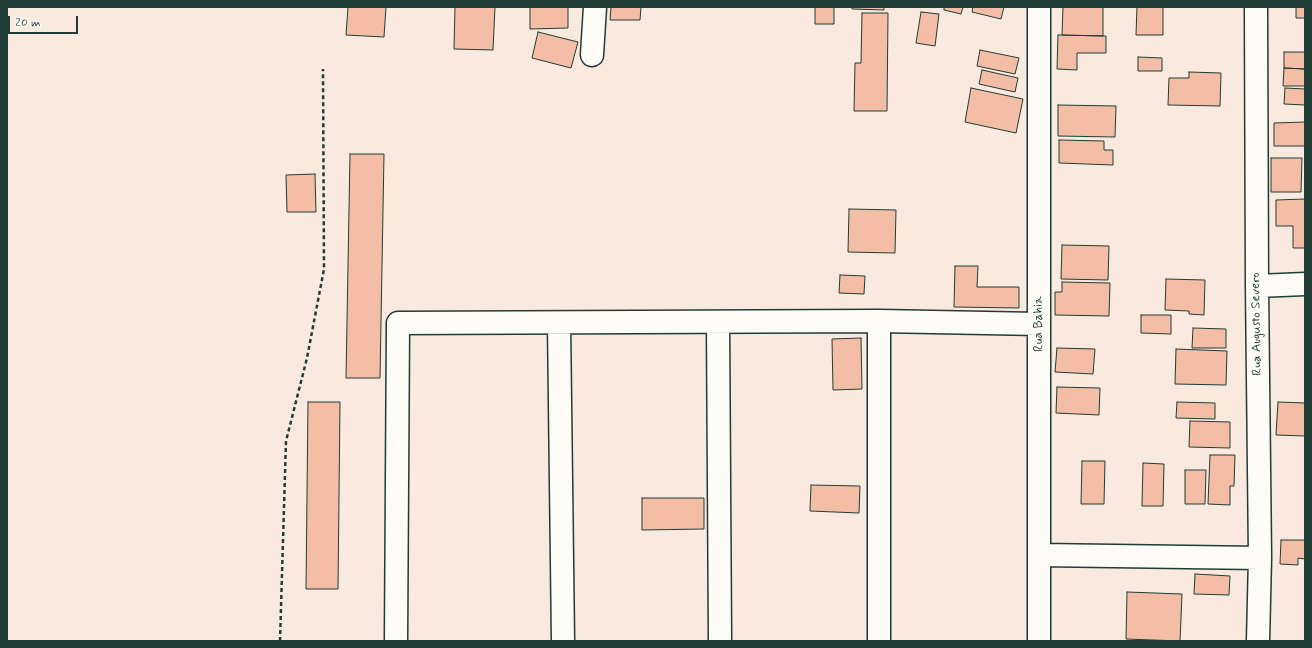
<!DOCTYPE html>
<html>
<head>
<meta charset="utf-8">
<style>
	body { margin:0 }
	#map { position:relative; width:1312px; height:648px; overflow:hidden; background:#fae9de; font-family:Mynerve,sans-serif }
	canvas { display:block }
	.frame { position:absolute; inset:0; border:8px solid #1f3d34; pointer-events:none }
	.scale { position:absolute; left:8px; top:16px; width:70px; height:18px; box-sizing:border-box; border:2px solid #1f3d34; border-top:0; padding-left:5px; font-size:12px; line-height:14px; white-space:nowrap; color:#1f3d34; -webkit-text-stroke:3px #fdfcf7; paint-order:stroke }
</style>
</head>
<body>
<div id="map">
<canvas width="1312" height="648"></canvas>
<div class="frame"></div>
<div class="scale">20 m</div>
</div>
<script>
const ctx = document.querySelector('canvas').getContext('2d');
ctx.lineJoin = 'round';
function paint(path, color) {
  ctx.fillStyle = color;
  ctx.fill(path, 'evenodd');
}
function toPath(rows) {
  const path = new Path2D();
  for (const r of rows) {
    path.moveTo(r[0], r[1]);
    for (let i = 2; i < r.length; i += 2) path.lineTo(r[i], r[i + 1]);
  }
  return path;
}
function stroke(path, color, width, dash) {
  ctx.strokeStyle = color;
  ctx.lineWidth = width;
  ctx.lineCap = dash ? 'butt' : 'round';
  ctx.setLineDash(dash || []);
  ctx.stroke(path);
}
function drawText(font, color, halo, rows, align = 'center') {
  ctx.font = font + ' Mynerve,sans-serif';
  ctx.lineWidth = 3.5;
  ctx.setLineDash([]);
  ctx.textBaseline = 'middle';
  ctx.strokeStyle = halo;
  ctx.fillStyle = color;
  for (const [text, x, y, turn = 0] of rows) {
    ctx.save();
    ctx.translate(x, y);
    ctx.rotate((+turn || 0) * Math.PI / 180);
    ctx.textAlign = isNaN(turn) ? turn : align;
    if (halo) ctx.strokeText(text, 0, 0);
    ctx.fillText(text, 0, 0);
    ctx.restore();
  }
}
const building = toPath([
	[348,7,386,7,384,37,346,35,348,7],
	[455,7,495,7,493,50,454,49,455,7],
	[530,7,568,7,568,28,530,29,530,7],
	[611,7,641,7,640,20,610,20,611,7],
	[815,7,834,7,834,24,815,24,815,7],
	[852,7,884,7,884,10,852,9,852,7],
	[944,7,963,7,961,14,944,10,944,7],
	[973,7,1004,7,1001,19,972,12,973,7],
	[1063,7,1103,7,1103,36,1062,35,1063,7],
	[1137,7,1163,7,1163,35,1136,35,1137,7],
	[1296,7,1305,7,1305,18,1296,18,1296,7],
	[921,12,939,14,935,46,916,43,921,12],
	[862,13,888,13,887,111,854,111,855,63,861,63,862,13],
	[538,32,578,42,571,68,532,58,538,32],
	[1058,35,1106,36,1106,53,1077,53,1077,70,1057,69,1058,35],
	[980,50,1019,58,1015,74,977,66,980,50],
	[1284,52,1305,52,1305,69,1284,68,1284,52],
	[1138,57,1162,58,1162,71,1138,71,1138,57],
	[1284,68,1305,69,1305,86,1283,86,1284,68],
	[982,70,1018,78,1015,92,979,84,982,70],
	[1189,72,1221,73,1220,106,1168,105,1169,78,1189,78,1189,72],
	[971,88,1023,99,1016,133,965,122,971,88],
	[1285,88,1305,89,1305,105,1284,104,1285,88],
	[1058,105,1116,106,1115,137,1058,136,1058,105],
	[1305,122,1305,146,1274,146,1274,123,1305,122],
	[1059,140,1104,141,1104,150,1113,150,1113,165,1059,163,1059,140],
	[350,154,384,154,380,378,346,378,350,154],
	[1271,158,1302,158,1301,192,1271,192,1271,158],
	[315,174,316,212,287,212,286,175,315,174],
	[1305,199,1305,248,1293,248,1293,226,1276,226,1276,200,1305,199],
	[849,209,896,210,895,253,848,252,849,209],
	[1062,245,1109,246,1108,280,1061,279,1062,245],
	[955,266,978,266,977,287,1019,287,1019,308,954,307,955,266],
	[840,275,865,276,864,294,839,293,840,275],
	[1166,279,1205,280,1204,315,1189,314,1189,311,1165,310,1166,279],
	[1062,282,1110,283,1109,316,1055,315,1055,292,1062,292,1062,282],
	[1141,315,1171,315,1171,334,1141,333,1141,315],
	[1193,328,1226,329,1226,348,1192,348,1193,328],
	[861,338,862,389,833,390,832,339,861,338],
	[1057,348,1095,349,1093,374,1055,372,1057,348],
	[1176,349,1227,351,1226,385,1175,384,1176,349],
	[1057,387,1100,388,1099,415,1056,413,1057,387],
	[308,402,340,402,338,589,306,589,308,402],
	[1177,402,1215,403,1215,419,1176,418,1177,402],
	[1278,402,1305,403,1305,436,1276,435,1278,402],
	[1190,421,1230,422,1230,448,1189,447,1190,421],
	[1210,455,1235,455,1234,486,1230,486,1230,505,1208,504,1210,455],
	[1082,461,1105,461,1104,504,1081,504,1082,461],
	[1143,463,1164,464,1163,506,1142,506,1143,463],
	[1185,470,1206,470,1205,504,1185,504,1185,470],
	[811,485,860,486,859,513,810,511,811,485],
	[642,498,704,498,704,529,642,530,642,498],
	[1281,540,1305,540,1305,559,1298,558,1298,565,1280,564,1281,540],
	[1195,574,1230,576,1229,595,1194,594,1195,574],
	[1127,592,1182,594,1180,641,1126,639,1127,592]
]);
paint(building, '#f3bea5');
stroke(building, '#1f3d34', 1);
const street = toPath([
	[1256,7,1257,286,1260,558,1258,641],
	[592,55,595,7],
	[1257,286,1305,284],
	[879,321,879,641],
	[718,322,720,641],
	[559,323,563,641],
	[1040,555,1260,558],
	[396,641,398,323,879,321,1039,324],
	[1039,641,1039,7]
]);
stroke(street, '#1f3d34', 25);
stroke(toPath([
	[280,641,286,441,307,358,324,269,323,69]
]), '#1f3d34', 2.5, [4, 3]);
stroke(street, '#fdfcf7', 22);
drawText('13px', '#1f3d34', '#fdfcf7', [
	["Rua Bahia",1039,324,-90],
	["Rua Augusto Severo",1257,324,-91]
]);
</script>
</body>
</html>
